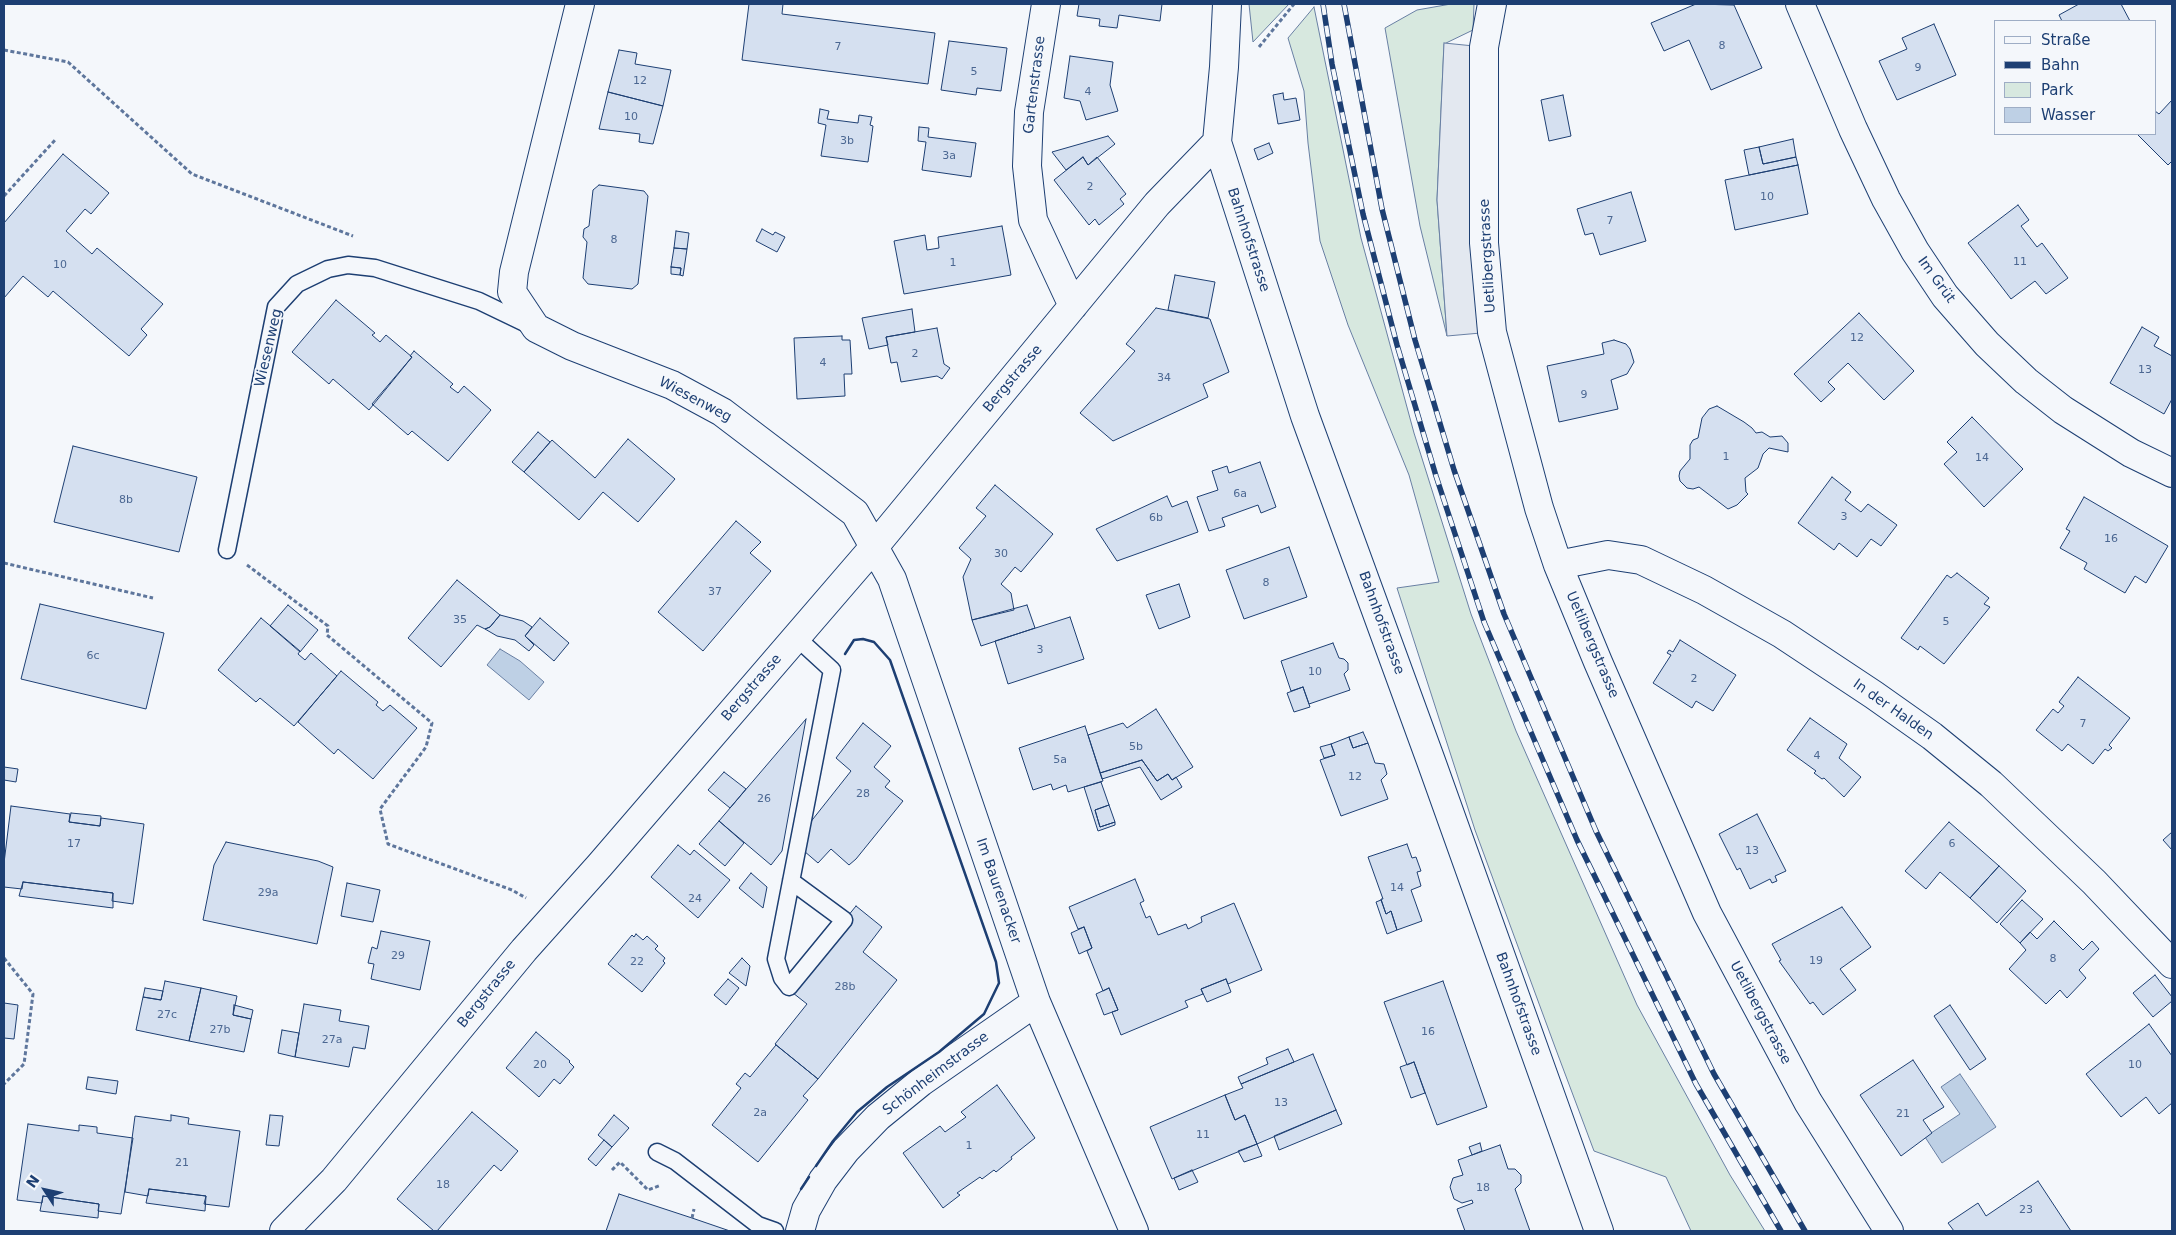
<!DOCTYPE html>
<html>
<head>
<meta charset="utf-8">
<style>
	body { margin:0 }
	#map { position:relative; width:2176px; height:1235px; overflow:hidden; background:#f4f7fb; font-family:"DejaVu Sans",sans-serif }
	canvas { display:block }
	.frame { position:absolute; inset:0; border:5px solid #1d3f73; pointer-events:none }
	.legend { position:absolute; left:1994px; top:20px; width:162px; height:115px; box-sizing:border-box; background:#f4f7fb; border:1px solid #9eadc5; margin:0; padding:6px 9px; list-style:none; font-size:15px; color:#1d3f73 }
	.legend li { display:flex; align-items:center; gap:10px; height:25px }
	.legend b { width:25px; border:1px solid #9eadc5 }
	.north { position:absolute; left:20px; top:1165px; width:50px; height:50px; -webkit-text-stroke:4px #f4f7fb; paint-order:stroke; rotate:305deg; font-size:14px; font-weight:700; line-height:20px; text-align:center; color:#1d3f73 }
	.north::after { content:''; display:block; margin:auto; width:18px; height:22px; background:#1d3f73; clip-path:polygon(50% 0,100% 100%,50% 72%,0 100%) }
</style>
</head>
<body>
<div id="map">
<canvas width="2176" height="1235"></canvas>
<div class="frame"></div>
<ul class="legend">
<li><b style="height:6px;background:#f4f7fb"></b>Straße</li>
<li><b style="height:6px;background:#1d3f73"></b>Bahn</li>
<li><b style="height:14px;background:#d7e8df"></b>Park</li>
<li><b style="height:14px;background:#bed0e5"></b>Wasser</li>
</ul>
<div class="north">N</div>
</div>
<script>
const ctx = document.querySelector('canvas').getContext('2d');
ctx.lineJoin = 'round';
function paint(path, color) {
  ctx.fillStyle = color;
  ctx.fill(path, 'evenodd');
}
function toPath(rows) {
  const path = new Path2D();
  for (const r of rows) {
    path.moveTo(r[0], r[1]);
    for (let i = 2; i < r.length; i += 2) path.lineTo(r[i], r[i + 1]);
  }
  return path;
}
function stroke(path, color, width, dash) {
  ctx.strokeStyle = color;
  ctx.lineWidth = width;
  ctx.lineCap = dash ? 'butt' : 'round';
  ctx.setLineDash(dash || []);
  ctx.stroke(path);
}
function drawText(font, color, halo, rows, align = 'center') {
  ctx.font = font + ' "DejaVu Sans",sans-serif';
  ctx.lineWidth = 4;
  ctx.setLineDash([]);
  ctx.textBaseline = 'middle';
  ctx.strokeStyle = halo;
  ctx.fillStyle = color;
  for (const [text, x, y, turn = 0] of rows) {
    ctx.save();
    ctx.translate(x, y);
    ctx.rotate((+turn || 0) * Math.PI / 180);
    ctx.textAlign = isNaN(turn) ? turn : align;
    if (halo) ctx.strokeText(text, 0, 0);
    ctx.fillText(text, 0, 0);
    ctx.restore();
  }
}
const green = toPath([
	[1249,4,1289,4,1253,42,1249,4],
	[1451,4,1474,4,1473,30,1444,44,1437,200,1447,336,1420,226,1385,28,1417,10,1451,4],
	[1314,7,1361,238,1414,433,1471,614,1516,731,1637,1005,1730,1175,1765,1231,1691,1231,1666,1177,1594,1151,1555,1047,1475,830,1397,588,1439,582,1409,475,1348,325,1320,241,1308,143,1304,91,1288,38,1314,7]
]);
paint(green, '#d7e8df');
stroke(green, '#687fa3', 1);
const parking = toPath([
	[1444,43,1484,47,1492,332,1447,336,1437,200,1444,43]
]);
paint(parking, '#e3e8f0');
stroke(parking, '#687fa3', 1);
const water = toPath([
	[500,649,520,661,544,682,529,700,487,665,500,649],
	[1960,1074,1996,1127,1942,1163,1925,1137,1960,1114,1941,1087,1960,1074]
]);
paint(water, '#bed0e5');
stroke(water, '#687fa3', 1);
const building = toPath([
	[749,4,783,4,782,14,935,33,928,84,742,60,749,4],
	[1079,4,1162,4,1160,21,1119,15,1117,28,1099,26,1100,19,1077,16,1079,4],
	[1696,4,1734,5,1762,68,1711,90,1689,40,1664,51,1651,23,1696,4],
	[2079,4,2121,4,2130,21,2062,21,2059,15,2079,4],
	[1934,24,1956,75,1897,100,1879,61,1907,49,1902,38,1934,24],
	[949,41,1007,48,1001,91,977,88,976,95,941,90,949,41],
	[619,50,637,53,635,64,671,70,663,106,608,92,619,50],
	[1070,56,1113,62,1110,85,1118,111,1086,120,1080,101,1064,98,1070,56],
	[608,92,663,106,653,144,639,142,640,134,599,129,608,92],
	[1283,93,1284,100,1296,98,1300,120,1278,124,1273,95,1283,93],
	[1563,95,1571,136,1549,141,1541,100,1563,95],
	[2172,100,2172,161,2168,165,2137,134,2155,134,2155,111,2159,114,2172,100],
	[820,109,829,111,827,119,858,123,859,115,872,117,870,125,873,126,868,162,821,156,826,125,818,123,820,109],
	[919,127,929,128,928,137,976,143,971,177,922,170,926,142,918,141,919,127],
	[1108,136,1115,144,1088,165,1083,157,1066,170,1052,152,1108,136],
	[1793,139,1796,157,1763,164,1759,147,1793,139],
	[1269,143,1273,153,1258,160,1254,149,1269,143],
	[1759,147,1763,164,1796,157,1798,165,1749,175,1744,150,1759,147],
	[63,154,109,193,91,214,85,209,66,231,92,254,97,248,163,304,141,329,147,335,129,356,53,291,48,297,23,276,4,298,4,223,63,154],
	[1083,157,1088,165,1097,157,1126,194,1120,199,1124,204,1099,225,1095,219,1089,225,1054,180,1083,157],
	[1798,165,1808,214,1735,230,1725,180,1798,165],
	[599,185,644,191,648,196,638,284,632,289,588,284,583,278,587,242,583,237,584,229,589,226,593,190,599,185],
	[1631,192,1646,241,1600,255,1593,233,1585,235,1577,209,1631,192],
	[2018,205,2029,220,2021,226,2037,247,2042,243,2068,278,2046,294,2035,281,2011,299,1968,243,2018,205],
	[1002,226,1011,275,904,294,894,241,925,235,927,250,939,248,938,237,1002,226],
	[762,229,773,235,775,232,785,237,777,252,756,241,762,229],
	[676,231,689,233,687,249,674,248,676,231],
	[674,248,687,249,683,276,680,275,681,268,671,267,674,248],
	[671,267,681,268,680,275,671,274,671,267],
	[1175,275,1215,282,1208,318,1168,310,1175,275],
	[336,300,375,333,372,335,380,342,386,335,412,357,369,410,333,379,329,384,292,352,336,300],
	[1156,308,1210,319,1229,372,1203,384,1208,397,1113,441,1080,413,1135,351,1126,344,1156,308],
	[912,309,915,332,886,337,888,345,869,349,862,318,912,309],
	[1859,313,1914,371,1884,400,1848,363,1828,382,1835,389,1821,402,1794,374,1859,313],
	[2142,327,2159,337,2154,346,2172,356,2172,399,2164,414,2110,383,2142,327],
	[937,328,944,364,950,368,942,379,937,376,901,382,897,362,891,363,886,337,937,328],
	[842,336,842,340,850,340,852,374,844,374,845,396,797,399,794,338,842,336],
	[1614,340,1626,344,1630,349,1634,362,1627,374,1611,380,1618,409,1559,422,1547,366,1604,354,1602,343,1614,340],
	[414,351,453,384,450,387,458,393,464,386,491,410,448,461,412,431,408,435,372,404,412,357,410,356,414,351],
	[1717,406,1744,422,1752,428,1756,433,1762,432,1770,437,1782,436,1788,443,1788,452,1769,448,1763,454,1758,468,1745,478,1746,492,1748,494,1737,505,1728,509,1699,487,1693,489,1687,488,1680,481,1679,476,1680,471,1690,459,1690,445,1693,440,1698,438,1702,418,1709,409,1717,406],
	[1972,417,2023,469,1984,507,1944,464,1957,452,1947,442,1972,417],
	[538,432,550,442,524,472,512,462,538,432],
	[628,439,675,479,638,522,603,492,579,520,524,472,552,440,595,478,628,439],
	[73,446,197,477,179,552,54,522,73,446],
	[1260,462,1276,507,1261,513,1258,505,1222,518,1225,526,1209,531,1197,497,1218,490,1212,471,1227,466,1229,473,1260,462],
	[1832,477,1851,492,1845,500,1861,512,1868,504,1897,525,1881,546,1871,539,1857,557,1839,543,1834,550,1798,523,1832,477],
	[995,485,1053,534,1021,572,1015,567,1001,584,1011,593,1014,610,972,620,963,577,971,559,959,548,986,516,976,508,995,485],
	[1167,496,1172,507,1187,501,1198,532,1117,561,1096,529,1167,496],
	[2084,497,2168,546,2146,583,2135,576,2125,593,2084,569,2087,563,2060,548,2070,531,2066,529,2084,497],
	[736,521,761,542,750,553,771,571,703,651,658,612,736,521],
	[1289,547,1307,597,1244,619,1226,570,1289,547],
	[1957,573,1989,598,1984,604,1990,607,1944,664,1920,646,1918,650,1901,638,1947,575,1951,578,1957,573],
	[457,580,500,615,490,627,485,629,477,625,441,667,408,638,457,580],
	[1179,584,1190,617,1159,629,1146,595,1179,584],
	[40,604,164,633,146,709,21,679,40,604],
	[288,605,318,630,300,652,270,626,288,605],
	[1027,605,1035,628,981,646,972,620,1027,605],
	[500,615,523,621,532,627,525,636,534,645,529,651,515,640,497,636,485,629,490,627,500,615],
	[1070,617,1084,659,1008,684,995,641,1070,617],
	[261,618,300,651,298,654,305,660,311,653,337,676,294,726,260,698,256,702,218,670,261,618],
	[540,618,569,643,554,661,525,636,540,618],
	[1680,640,1736,675,1713,711,1696,701,1692,708,1653,683,1671,655,1667,653,1669,650,1673,652,1680,640],
	[1333,643,1339,658,1344,659,1348,663,1348,670,1344,674,1350,690,1309,704,1303,687,1291,691,1281,661,1333,643],
	[341,671,378,702,376,705,383,711,390,705,417,728,373,779,338,749,334,754,298,722,341,671],
	[2078,677,2130,718,2109,745,2112,748,2108,751,2105,749,2093,764,2068,744,2062,751,2036,730,2053,709,2058,713,2064,706,2059,702,2078,677],
	[1303,687,1310,707,1294,712,1287,693,1303,687],
	[1156,709,1193,767,1172,780,1168,774,1157,781,1142,760,1100,773,1088,735,1123,723,1127,728,1156,709],
	[1810,718,1847,744,1839,758,1861,777,1844,797,1824,778,1822,779,1814,773,1816,771,1787,750,1810,718],
	[806,719,782,851,771,865,719,821,806,719],
	[863,723,891,746,874,767,890,781,885,787,903,801,856,859,849,865,831,849,818,863,804,851,809,824,851,771,836,758,863,723],
	[1085,726,1103,781,1068,792,1066,785,1053,790,1051,784,1033,790,1019,748,1085,726],
	[1363,732,1368,743,1353,748,1349,737,1363,732],
	[1349,737,1353,748,1368,743,1375,763,1384,764,1387,774,1381,780,1388,799,1341,816,1320,760,1335,755,1331,744,1349,737],
	[1331,744,1335,755,1324,758,1320,747,1331,744],
	[1142,760,1157,781,1168,774,1172,780,1176,777,1182,787,1161,800,1140,767,1102,779,1100,773,1142,760],
	[4,767,18,769,16,782,4,780,4,767],
	[724,772,746,789,730,808,708,790,724,772],
	[1101,782,1109,805,1095,810,1100,827,1115,822,1115,825,1098,831,1084,787,1101,782],
	[1109,805,1115,822,1100,827,1095,810,1109,805],
	[11,806,70,814,69,822,100,826,101,818,144,824,133,904,112,901,113,893,23,882,22,889,4,887,4,863,11,806],
	[71,813,101,816,100,826,69,822,71,813],
	[1757,814,1786,871,1775,876,1777,881,1772,883,1770,879,1750,889,1740,868,1737,870,1719,834,1757,814],
	[719,821,744,843,725,866,699,844,719,821],
	[1949,822,1999,866,1970,898,1940,872,1926,889,1905,871,1949,822],
	[2172,832,2172,850,2163,840,2172,832],
	[226,842,318,861,333,867,317,944,203,920,214,865,226,842],
	[1407,844,1412,858,1416,857,1421,871,1417,872,1421,886,1411,890,1422,921,1397,930,1391,911,1386,914,1381,899,1383,899,1368,857,1407,844],
	[678,845,690,855,694,850,730,880,698,918,651,877,678,845],
	[1999,866,2026,891,1997,923,1970,898,1999,866],
	[751,873,767,887,763,908,739,888,751,873],
	[1135,879,1144,901,1140,903,1146,918,1150,916,1158,935,1186,924,1188,929,1202,922,1201,917,1234,903,1262,970,1228,984,1226,979,1201,989,1203,994,1185,1001,1188,1007,1121,1035,1112,1012,1118,1010,1109,988,1103,991,1087,951,1092,948,1084,927,1078,929,1069,907,1135,879],
	[23,882,113,893,113,908,19,896,23,882],
	[347,883,380,890,373,922,341,916,347,883],
	[1381,900,1386,914,1391,911,1397,930,1387,934,1376,902,1381,900],
	[2022,900,2043,919,2020,943,2000,924,2022,900],
	[856,906,882,927,863,952,897,980,818,1079,775,1044,807,1004,793,993,815,967,835,932,856,906],
	[1842,907,1871,947,1840,969,1856,990,1823,1015,1813,1002,1810,1004,1779,961,1781,960,1772,944,1842,907],
	[2054,921,2083,950,2092,941,2099,949,2079,970,2086,978,2067,998,2060,990,2046,1004,2009,969,2026,950,2020,943,2030,932,2037,939,2054,921],
	[1084,927,1092,948,1079,954,1071,933,1084,927],
	[381,931,430,941,420,990,371,979,374,964,368,963,372,947,377,949,381,931],
	[636,934,643,940,647,936,658,946,655,949,665,958,663,961,665,963,642,992,608,964,632,935,634,937,636,934],
	[742,958,750,966,746,986,729,973,742,958],
	[2155,975,2172,997,2172,1001,2153,1017,2133,993,2155,975],
	[728,979,739,988,726,1005,714,995,728,979],
	[1226,979,1231,992,1207,1002,1201,989,1226,979],
	[165,981,201,988,189,1041,136,1030,143,997,161,1000,165,981],
	[1443,981,1487,1107,1437,1125,1414,1062,1407,1065,1384,1002,1443,981],
	[145,988,163,991,161,1000,143,997,145,988],
	[201,988,237,996,233,1015,251,1019,244,1052,189,1041,201,988],
	[1109,988,1118,1010,1104,1015,1096,994,1109,988],
	[4,1003,18,1005,14,1039,4,1038,4,1003],
	[304,1004,341,1010,339,1021,369,1026,365,1049,353,1047,349,1067,295,1057,304,1004],
	[234,1005,253,1010,251,1019,233,1015,234,1005],
	[1950,1005,1986,1059,1970,1070,1934,1016,1950,1005],
	[2149,1024,2172,1056,2172,1103,2159,1114,2146,1097,2121,1117,2086,1074,2149,1024],
	[282,1030,299,1033,295,1057,278,1053,282,1030],
	[536,1032,570,1061,569,1062,574,1067,560,1084,554,1079,539,1097,506,1068,536,1032],
	[776,1045,818,1079,803,1096,808,1100,758,1162,712,1125,741,1088,736,1084,745,1073,750,1077,776,1045],
	[1288,1049,1294,1062,1241,1084,1238,1077,1268,1064,1266,1058,1288,1049],
	[1313,1054,1336,1110,1257,1144,1245,1115,1235,1120,1225,1095,1243,1088,1241,1084,1313,1054],
	[1913,1060,1944,1107,1923,1120,1932,1133,1901,1156,1860,1095,1913,1060],
	[1414,1062,1425,1093,1411,1098,1400,1067,1414,1062],
	[88,1077,118,1081,116,1094,86,1089,88,1077],
	[997,1085,1035,1138,1011,1157,1012,1159,996,1172,994,1170,982,1179,980,1177,957,1193,960,1195,943,1208,903,1153,940,1126,945,1132,966,1117,961,1112,997,1085],
	[1225,1095,1235,1120,1245,1115,1257,1144,1172,1179,1150,1127,1225,1095],
	[1336,1110,1342,1124,1279,1150,1274,1136,1336,1110],
	[472,1112,518,1151,501,1171,494,1165,437,1231,434,1231,397,1199,472,1112],
	[171,1115,189,1118,188,1124,240,1131,229,1207,204,1204,206,1196,149,1189,148,1196,125,1192,135,1116,171,1121,171,1115],
	[270,1115,283,1116,279,1146,266,1145,270,1115],
	[614,1115,629,1128,612,1147,598,1135,614,1115],
	[28,1124,79,1131,79,1125,97,1127,97,1133,133,1138,121,1214,98,1211,99,1204,43,1196,42,1203,17,1200,28,1124],
	[604,1140,612,1147,596,1166,588,1159,604,1140],
	[1480,1143,1482,1151,1472,1155,1469,1147,1480,1143],
	[1257,1144,1262,1156,1244,1162,1238,1151,1257,1144],
	[1500,1145,1508,1169,1515,1169,1521,1175,1521,1183,1515,1189,1530,1231,1465,1231,1457,1209,1473,1203,1472,1200,1462,1203,1454,1199,1450,1187,1453,1178,1463,1175,1458,1160,1500,1145],
	[1192,1170,1198,1182,1179,1190,1174,1178,1192,1170],
	[2038,1181,2071,1231,1954,1231,1948,1223,1978,1203,1986,1216,2038,1181],
	[149,1189,206,1196,205,1211,146,1203,149,1189],
	[619,1194,692,1218,730,1231,606,1231,619,1194],
	[43,1196,99,1204,98,1218,40,1211,43,1196]
]);
paint(building, '#d5e0f0');
stroke(building, '#1d3f73', 1);
const service = toPath([
	[227,550,276,307,297,284,328,269,348,265,375,268,479,301,531,326],
	[791,881,844,920,789,987,782,978,776,959,832,670,796,637],
	[657,1152,675,1161,758,1225,775,1231]
]);
const minor = toPath([
	[580,4,514,272,512,292,536,328,572,346,672,385,722,412,855,513,892,579,1036,1002,1134,1231],
	[1046,4,1029,112,1027,166,1033,220,1073,306],
	[1227,4,1224,67,1217,142,1305,416,1431,761,1599,1231],
	[1492,4,1484,47,1484,243,1492,332,1539,508,1558,565,1598,662,1707,913,1808,1102,1889,1231],
	[1800,4,1853,129,1886,199,1915,251,1945,296,1987,344,2026,381,2063,410,2131,453,2172,473],
	[1558,565,1608,555,1641,560,1704,590,1782,634,1874,695,1932,736,1991,784,2094,882,2172,964],
	[284,1231,334,1180,524,950,600,865,874,547,1157,204,1217,142],
	[800,1231,806,1210,823,1180,846,1150,878,1117,921,1082,1036,1002]
]);
stroke(service, '#1d3f73', 19);
stroke(minor, '#1d3f73', 30);
stroke(toPath([
	[1259,47,1294,4],
	[4,50,68,62,192,174,353,236],
	[4,196,55,140],
	[4,563,153,598],
	[247,565,328,626,327,635,432,723,426,747,380,809,388,844,512,890,526,898],
	[4,958,33,994,24,1064,4,1084],
	[612,1170,620,1162,648,1190,661,1185],
	[692,1218,694,1209]
]), '#5e769c', 3, [4, 2.5]);
stroke(service, '#f4f7fb', 16);
stroke(minor, '#f4f7fb', 28);
const rail = toPath([
	[1323,4,1332,64,1363,214,1397,345,1436,476,1484,622,1577,840,1696,1084,1781,1231],
	[1344,4,1382,209,1415,340,1454,470,1504,614,1596,831,1714,1074,1805,1231]
]);
stroke(rail, '#1d3f73', 5.5);
stroke(rail, '#f4f7fb', 4, [11]);
stroke(toPath([
	[816,1166,833,1141,857,1112,887,1087,939,1052,984,1014,999,983,996,962,890,660,874,642,863,639,854,640,845,654],
	[801,1189,809,1177]
]), '#1d3f73', 2.5);
drawText('11px', '#4b6792', null, [
	["8",1722,46],
	["7",838,47],
	["9",1918,68],
	["5",974,72],
	["12",640,81],
	["4",1088,92],
	["10",631,117],
	["3b",847,141],
	["3a",949,156],
	["2",1090,187],
	["10",1767,197],
	["7",1610,221],
	["8",614,240],
	["11",2020,262],
	["1",953,263],
	["10",60,265],
	["12",1857,338],
	["2",915,354],
	["4",823,363],
	["13",2145,370],
	["34",1164,378],
	["9",1584,395],
	["1",1726,457],
	["14",1982,458],
	["6a",1240,494],
	["8b",126,500],
	["3",1844,517],
	["6b",1156,518],
	["16",2111,539],
	["30",1001,554],
	["8",1266,583],
	["37",715,592],
	["35",460,620],
	["5",1946,622],
	["3",1040,650],
	["6c",93,656],
	["10",1315,672],
	["2",1694,679],
	["7",2083,724],
	["5b",1136,747],
	["4",1817,756],
	["5a",1060,760],
	["12",1355,777],
	["28",863,794],
	["26",764,799],
	["17",74,844],
	["6",1952,844],
	["13",1752,851],
	["14",1397,888],
	["29a",268,893],
	["24",695,899],
	["29",398,956],
	["8",2053,959],
	["19",1816,961],
	["22",637,962],
	["28b",845,987],
	["27c",167,1015],
	["27b",220,1030],
	["16",1428,1032],
	["27a",332,1040],
	["20",540,1065],
	["10",2135,1065],
	["13",1281,1103],
	["2a",760,1113],
	["21",1903,1114],
	["11",1203,1135],
	["1",969,1146],
	["21",182,1163],
	["18",443,1185],
	["18",1483,1188],
	["23",2026,1210]
]);
drawText('14px', '#1d3f73', '#f4f7fb', [
	["Gartenstrasse",1035,85,-83],
	["Bahnhofstrasse",1248,240,72],
	["Uetlibergstrasse",1488,256,-93],
	["Im Grüt",1936,280,54],
	["Wiesenweg",269,348,-77],
	["Bergstrasse",1013,379,-50],
	["Wiesenweg",695,400,28],
	["Bahnhofstrasse",1381,623,70],
	["Uetlibergstrasse",1592,645,67],
	["Bergstrasse",752,688,-49],
	["In der Halden",1893,710,35],
	["Im Baurenacker",998,891,71],
	["Bergstrasse",487,994,-51],
	["Bahnhofstrasse",1518,1004,70],
	["Uetlibergstrasse",1760,1013,62],
	["Schönheimstrasse",936,1074,-37]
]);
</script>
</body>
</html>
